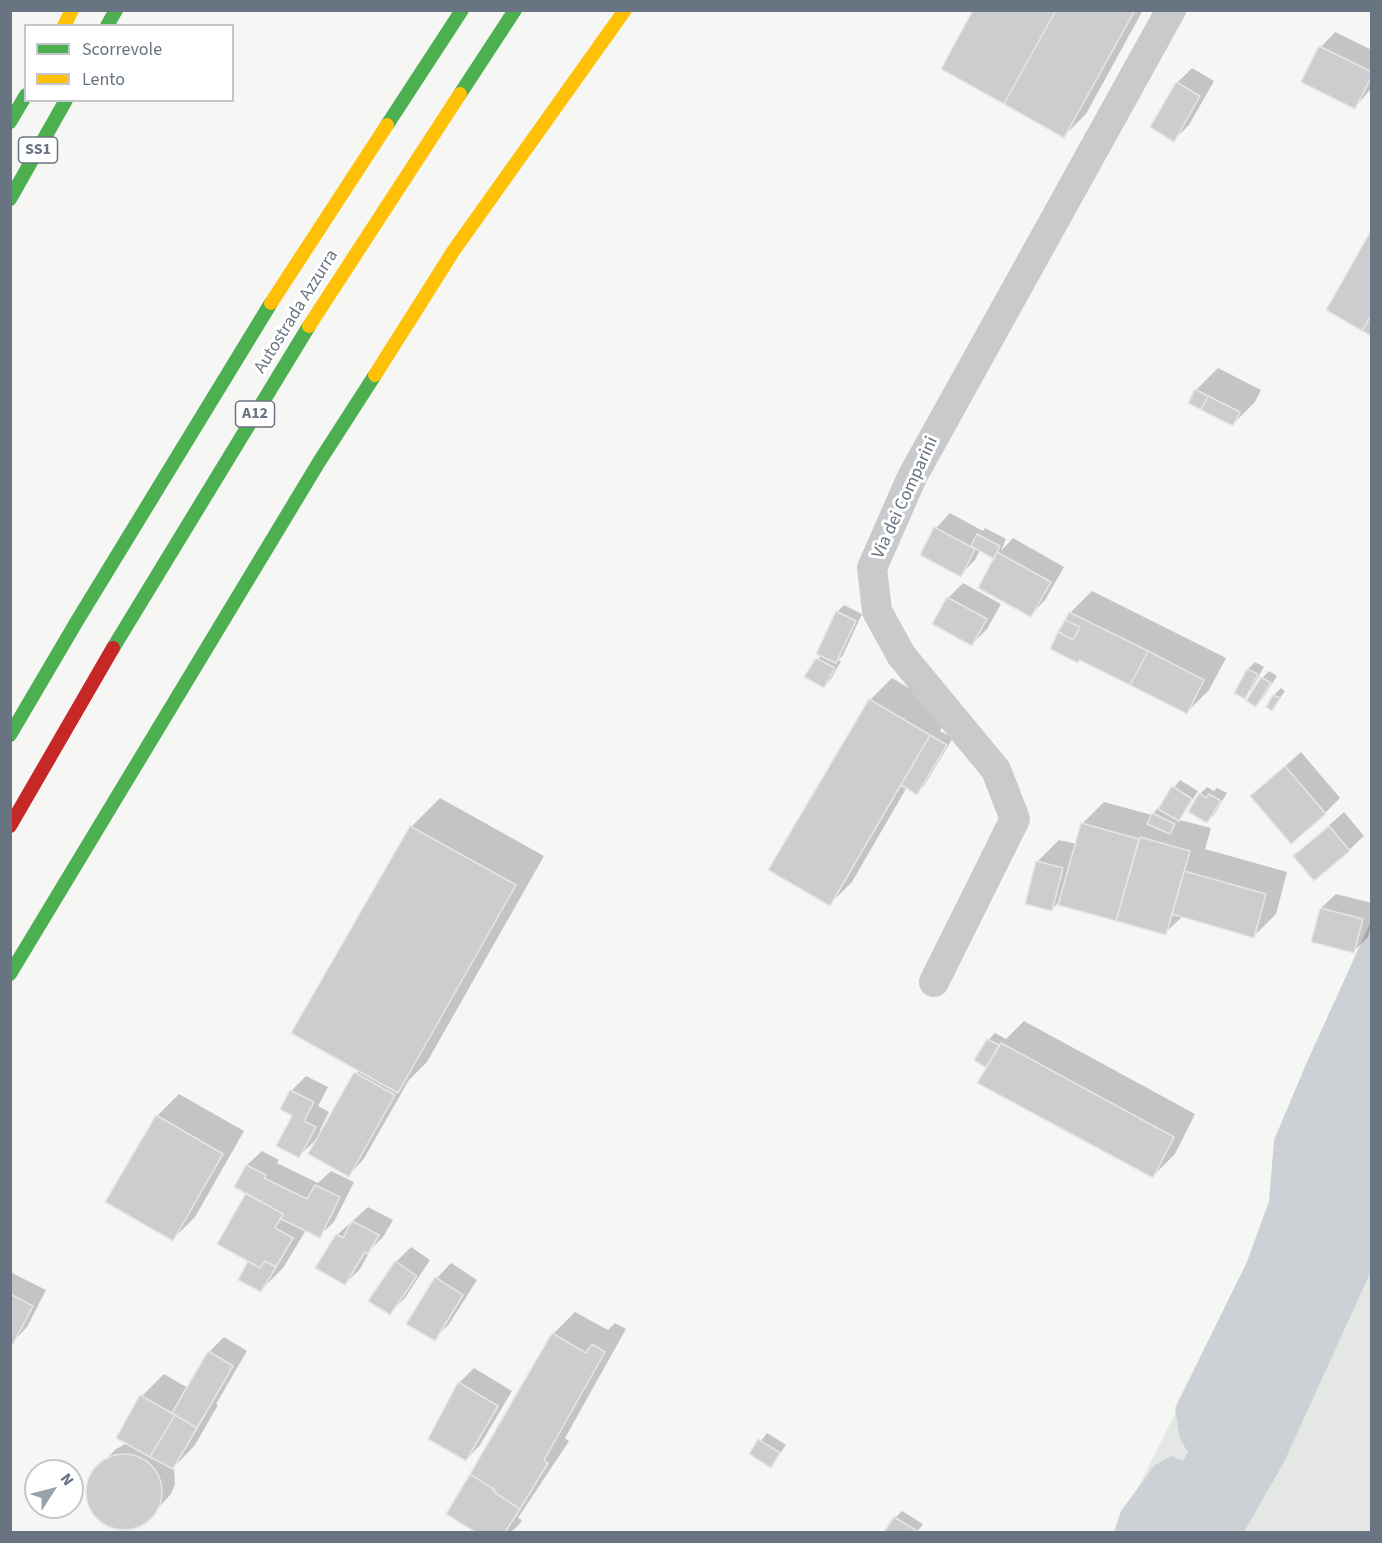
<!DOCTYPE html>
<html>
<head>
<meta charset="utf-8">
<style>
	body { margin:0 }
	#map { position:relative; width:1382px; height:1543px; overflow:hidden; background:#f6f6f5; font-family:"Source Sans 3",sans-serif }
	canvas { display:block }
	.frame { position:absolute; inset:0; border:12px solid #697483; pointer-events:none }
	.legend { position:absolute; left:24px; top:24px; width:210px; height:78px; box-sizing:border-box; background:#fff; border:2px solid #c3c7cd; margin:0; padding:8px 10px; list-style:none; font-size:18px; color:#697483 }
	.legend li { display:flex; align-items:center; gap:12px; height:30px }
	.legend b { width:30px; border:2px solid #c3c7cd }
	.north { position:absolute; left:24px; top:1459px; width:60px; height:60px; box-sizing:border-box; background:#fff; border:2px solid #c3c7cd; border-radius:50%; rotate:54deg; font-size:16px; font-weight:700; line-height:24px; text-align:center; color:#697483 }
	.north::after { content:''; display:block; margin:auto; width:21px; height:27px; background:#9aa2ab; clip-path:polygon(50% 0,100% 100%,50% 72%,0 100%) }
</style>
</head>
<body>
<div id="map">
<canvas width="1382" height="1543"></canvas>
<div class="frame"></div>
<ul class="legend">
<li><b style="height:8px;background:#4caf50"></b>Scorrevole</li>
<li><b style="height:8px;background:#ffc107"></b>Lento</li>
</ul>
<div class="north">N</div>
</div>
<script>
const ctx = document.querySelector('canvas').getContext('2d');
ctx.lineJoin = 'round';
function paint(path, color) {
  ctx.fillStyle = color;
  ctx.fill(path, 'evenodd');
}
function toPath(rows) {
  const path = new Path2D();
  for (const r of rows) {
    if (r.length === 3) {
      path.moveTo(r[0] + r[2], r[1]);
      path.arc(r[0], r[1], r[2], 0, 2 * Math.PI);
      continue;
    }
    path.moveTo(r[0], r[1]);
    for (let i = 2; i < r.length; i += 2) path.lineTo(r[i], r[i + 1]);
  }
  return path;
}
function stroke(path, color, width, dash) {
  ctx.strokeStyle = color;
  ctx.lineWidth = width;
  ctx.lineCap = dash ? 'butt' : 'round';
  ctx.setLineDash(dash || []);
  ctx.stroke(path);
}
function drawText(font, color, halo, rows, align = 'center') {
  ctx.font = font + ' "Source Sans 3",sans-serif';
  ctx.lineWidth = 6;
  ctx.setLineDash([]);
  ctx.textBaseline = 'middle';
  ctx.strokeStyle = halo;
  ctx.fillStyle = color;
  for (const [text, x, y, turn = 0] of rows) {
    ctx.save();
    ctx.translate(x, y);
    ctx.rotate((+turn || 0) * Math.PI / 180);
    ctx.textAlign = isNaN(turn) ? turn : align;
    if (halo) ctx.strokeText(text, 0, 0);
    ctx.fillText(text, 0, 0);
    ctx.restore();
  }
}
paint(toPath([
	[1371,925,1371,1532,1116,1532,1236,1291]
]), '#e4e7e3');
paint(toPath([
	[1371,921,1371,1271,1284,1462,1244,1532,1114,1532,1121,1511,1155,1465,1171,1456,1183,1461,1188,1452,1180,1439,1175,1408,1247,1262,1269,1202,1274,1140,1307,1062]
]), '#cbd1d4');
paint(toPath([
	[975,10,1143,10,1086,114,1064,136],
	[1335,32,1372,50,1372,88,1354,108,1303,81,1321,47],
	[1192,68,1214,81,1189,125,1174,140,1177,83],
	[1218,368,1261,390,1255,402,1233,424,1196,390],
	[950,513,983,531,985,528,1006,539,1001,551,1013,538,1064,567,1045,600,1031,615,995,558,980,550,975,560,960,575,936,528],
	[963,583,1001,604,987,629,972,644,948,598],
	[1092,591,1226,658,1209,690,1187,712,1080,659,1052,648,1070,613],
	[844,605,862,614,843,655,838,660,841,661,831,679,824,686,806,677,821,655,818,653,837,612],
	[1255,662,1264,667,1251,690,1244,697,1236,693,1248,669],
	[1269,671,1277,676,1263,698,1256,705,1262,678],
	[892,678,951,713,940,731,953,738,924,786,917,793,907,787,852,882,830,904,870,700],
	[1281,688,1285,691,1272,709,1268,707,1274,695],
	[1301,752,1340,798,1325,813,1252,796],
	[1180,780,1198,791,1180,820,1211,828,1205,849,1287,872,1276,914,1254,936,1183,916,1165,933,1058,903,1052,909,1037,862,1059,840,1077,844,1082,824,1104,802,1152,815],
	[1207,787,1214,791,1217,788,1227,793,1214,815,1207,822,1200,794],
	[440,798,544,856,427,1062,409,1080,363,1160,349,1175,318,1138,299,1156,294,1115,282,1109,291,1091,306,1076,328,1087,318,1106,329,1112,320,1130,322,1132,359,1069,411,827],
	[1344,812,1364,836,1349,850,1295,856],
	[1336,894,1372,903,1372,924,1368,937,1353,952,1321,908],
	[1024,1021,1195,1114,1175,1154,1153,1176,991,1061,986,1066,976,1060,988,1040,995,1033,1006,1039],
	[179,1094,244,1131,195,1217,173,1239,157,1116],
	[262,1151,279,1160,277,1163,318,1183,331,1171,354,1182,334,1222,319,1236,306,1230,283,1268,261,1290,250,1260,247,1165],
	[368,1207,393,1220,383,1237,371,1249,360,1269,345,1284,337,1235],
	[411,1247,430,1260,405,1298,390,1313,396,1262],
	[451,1263,477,1280,449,1324,435,1339,437,1278],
	[10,1272,46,1290,27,1327,13,1342,10,1341],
	[575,1312,608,1330,615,1323,626,1329,565,1438,569,1441,518,1518,522,1520,518,1526,511,1532,478,1532,448,1514,553,1334],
	[224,1337,247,1351,216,1404,218,1405,195,1445,174,1467,175,1484,171,1494,147,1520,130,1528,121,1528,106,1523,96,1515,89,1502,88,1489,92,1475,101,1464,116,1449,127,1443,142,1396,164,1374,188,1388,209,1352],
	[474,1368,512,1391,480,1445,466,1460,459,1383],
	[767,1433,786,1445,771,1466,751,1454],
	[902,1511,923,1524,917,1532,886,1532,895,1518]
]), '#0003');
const building = toPath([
	[973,10,1056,10,1004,104,941,69,973,10],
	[1056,10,1131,10,1134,12,1064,138,1004,104,1056,10],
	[1319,46,1372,72,1372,76,1355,109,1301,82,1319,46],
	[1176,82,1200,96,1174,142,1150,127,1176,82],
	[1372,229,1372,314,1362,331,1326,310,1372,229],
	[1372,314,1372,336,1362,331,1372,314],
	[1195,389,1208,396,1201,410,1188,403,1195,389],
	[1208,396,1240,412,1233,426,1201,410,1208,396],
	[934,527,975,549,961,577,920,555,934,527],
	[977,534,1000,546,994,559,971,546,977,534],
	[997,552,1051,582,1031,617,978,588,997,552],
	[947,597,987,619,972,646,932,624,947,597],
	[836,611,856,621,836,663,816,654,836,611],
	[1069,612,1148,651,1130,685,1079,660,1078,663,1050,649,1058,632,1073,640,1080,627,1065,620,1069,612],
	[1065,620,1080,627,1073,640,1058,632,1065,620],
	[1148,651,1204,680,1187,714,1130,685,1148,651],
	[816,658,835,668,824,688,804,677,816,658],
	[1247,669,1258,674,1245,699,1234,693,1247,669],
	[1261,677,1271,683,1256,707,1246,701,1261,677],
	[1273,695,1280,698,1272,711,1266,707,1273,695],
	[869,699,930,735,830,906,768,870,869,699],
	[930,735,947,745,917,795,901,785,930,735],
	[1285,766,1326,814,1291,844,1250,796,1285,766],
	[1172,786,1192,799,1179,821,1158,809,1172,786],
	[1199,793,1206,798,1209,794,1221,801,1207,823,1188,812,1199,793],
	[1152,813,1175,824,1170,834,1147,824,1152,813],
	[1081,823,1139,839,1116,921,1058,905,1081,823],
	[410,826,516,885,398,1093,291,1033,410,826],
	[1329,826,1350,851,1314,881,1293,856,1329,826],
	[1140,837,1190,851,1166,935,1116,921,1140,837],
	[1036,861,1063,868,1052,911,1025,904,1036,861],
	[1184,871,1266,894,1254,938,1172,914,1184,871],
	[1320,908,1363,919,1354,953,1311,942,1320,908],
	[987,1039,999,1045,986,1068,974,1060,987,1039],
	[1001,1043,1174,1137,1153,1178,977,1083,1001,1043],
	[354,1072,395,1095,349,1177,308,1154,354,1072],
	[290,1090,314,1102,304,1121,316,1127,299,1158,276,1146,292,1116,280,1109,290,1090],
	[156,1115,223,1154,173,1241,105,1202,156,1115],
	[246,1165,266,1175,264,1178,307,1199,315,1185,340,1197,320,1238,281,1219,283,1214,234,1187,246,1165],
	[246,1193,283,1214,275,1228,293,1238,276,1267,265,1261,260,1268,217,1244,246,1193],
	[352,1221,379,1235,368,1254,365,1252,345,1285,315,1268,336,1234,343,1238,352,1221],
	[248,1261,260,1268,265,1261,276,1267,261,1292,238,1280,248,1261],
	[395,1261,417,1276,390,1315,368,1301,395,1261],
	[435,1277,463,1295,435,1341,406,1324,435,1277],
	[10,1294,33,1306,13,1344,10,1343,10,1294],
	[552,1333,586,1353,592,1344,605,1352,544,1460,548,1463,520,1509,494,1492,495,1490,470,1474,552,1333],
	[208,1351,233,1366,197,1428,172,1413,208,1351],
	[458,1382,498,1406,466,1461,428,1439,458,1382],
	[140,1395,175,1415,150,1457,116,1438,140,1395],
	[175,1415,197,1428,173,1469,150,1457,175,1415],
	[758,1439,780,1453,771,1468,749,1454,758,1439],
	[124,1492,38],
	[470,1474,495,1490,494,1492,520,1509,505,1532,475,1532,446,1514,470,1474],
	[894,1517,917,1531,916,1532,884,1532,894,1517]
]);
paint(building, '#cccdce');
stroke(building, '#e6e6e5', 1.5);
stroke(toPath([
	[934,982,1015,819,996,770,901,655,877,611,872,568,912,477,1171,10]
]), '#c9cacb', 30);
stroke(toPath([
	[107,26,116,10],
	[460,94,515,10],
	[10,122,26,95],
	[387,125,462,10],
	[10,199,66,100],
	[113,648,309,326],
	[10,735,77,621,271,303],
	[10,974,319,462,375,375]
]), '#4caf50', 14);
stroke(toPath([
	[64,26,72,10],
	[271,303,387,125],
	[309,326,460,94],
	[375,375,454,250,625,10]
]), '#ffc107', 14);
stroke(toPath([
	[10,826,113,648]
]), '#c62828', 14);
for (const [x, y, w] of [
	[38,150,39],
	[255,414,39]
]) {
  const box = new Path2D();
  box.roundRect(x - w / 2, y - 13, w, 26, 4.5);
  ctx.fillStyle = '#fff';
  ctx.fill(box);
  stroke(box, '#697483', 1.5);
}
drawText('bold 16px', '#697483', null, [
	["SS1",38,150],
	["A12",255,414]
]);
drawText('18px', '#697483', '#fff', [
	["Autostrada Azzurra",297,312,-58],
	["Via dei Comparini",906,498,-65]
]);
</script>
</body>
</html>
